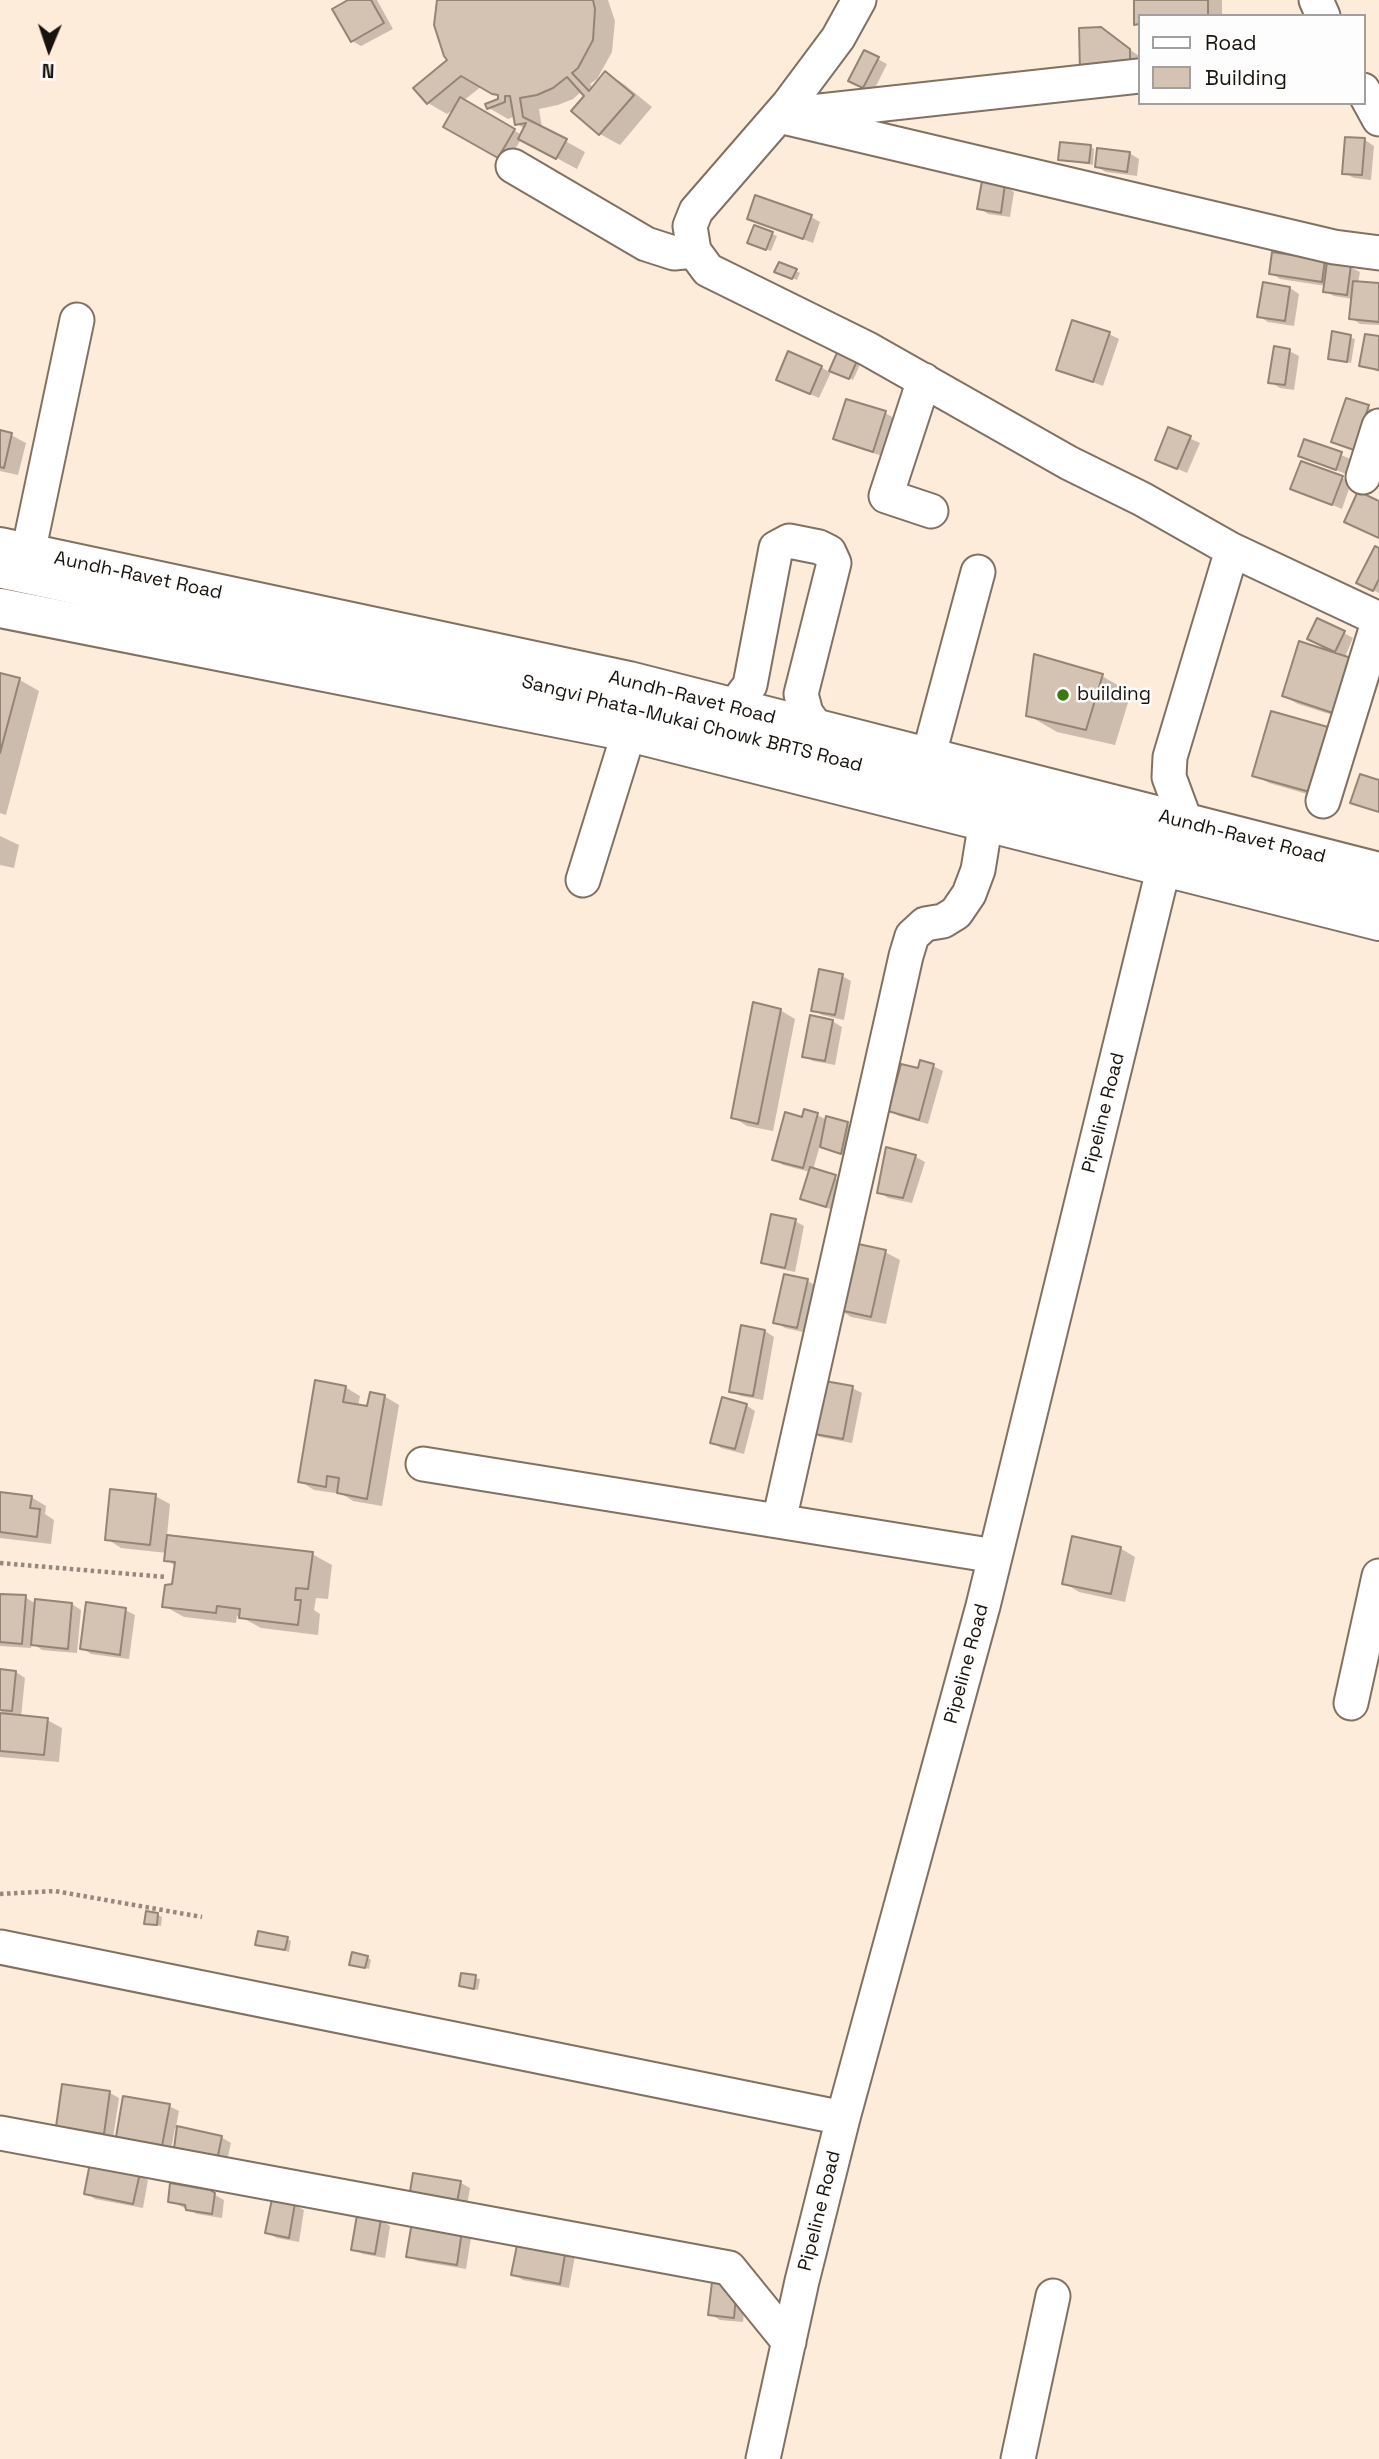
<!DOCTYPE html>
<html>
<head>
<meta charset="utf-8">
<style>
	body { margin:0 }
	#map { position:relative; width:1379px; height:2459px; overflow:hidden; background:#feecda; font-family:"Space Grotesk",sans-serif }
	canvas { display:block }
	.legend { position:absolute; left:1138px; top:14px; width:228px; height:91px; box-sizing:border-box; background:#fdfdfd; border:2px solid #a29f9d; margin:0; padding:9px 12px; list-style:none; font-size:21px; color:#19130d }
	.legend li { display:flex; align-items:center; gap:14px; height:35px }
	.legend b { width:35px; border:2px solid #a29f9d }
	.north { position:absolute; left:14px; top:14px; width:70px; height:70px; -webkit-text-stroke:5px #fdfdfd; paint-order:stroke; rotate:182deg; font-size:19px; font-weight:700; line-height:28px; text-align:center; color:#19130d }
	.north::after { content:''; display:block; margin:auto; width:24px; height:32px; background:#19130d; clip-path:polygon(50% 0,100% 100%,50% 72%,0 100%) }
</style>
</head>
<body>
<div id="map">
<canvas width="1379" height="2459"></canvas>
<ul class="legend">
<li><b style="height:9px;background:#fff"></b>Road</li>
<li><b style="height:19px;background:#d4c3b2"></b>Building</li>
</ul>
<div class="north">N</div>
</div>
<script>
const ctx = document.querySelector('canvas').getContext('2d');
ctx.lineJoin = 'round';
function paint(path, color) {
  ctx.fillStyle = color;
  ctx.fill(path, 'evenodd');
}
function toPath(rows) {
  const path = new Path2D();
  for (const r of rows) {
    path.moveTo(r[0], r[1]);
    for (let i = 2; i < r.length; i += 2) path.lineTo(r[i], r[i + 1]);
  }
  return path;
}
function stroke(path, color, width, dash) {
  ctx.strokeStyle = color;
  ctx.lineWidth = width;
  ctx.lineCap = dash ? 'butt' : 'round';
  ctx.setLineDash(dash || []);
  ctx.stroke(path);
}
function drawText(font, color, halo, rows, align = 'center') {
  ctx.font = font + ' "Space Grotesk",sans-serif';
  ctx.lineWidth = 5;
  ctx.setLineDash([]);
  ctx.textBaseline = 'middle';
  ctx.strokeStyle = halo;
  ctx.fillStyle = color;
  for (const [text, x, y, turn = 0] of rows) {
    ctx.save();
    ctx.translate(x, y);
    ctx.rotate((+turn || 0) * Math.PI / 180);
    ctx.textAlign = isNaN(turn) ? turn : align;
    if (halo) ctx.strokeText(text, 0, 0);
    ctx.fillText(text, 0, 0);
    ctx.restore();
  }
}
paint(toPath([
	[352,0,377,0,393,29,361,46,352,41],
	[438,0,608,0,615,21,612,52,597,79,590,84,593,88,606,73,625,85,652,107,620,145,600,134,573,111,586,96,582,91,573,99,558,105,539,109,542,128,585,152,577,169,521,139,508,162,445,126,456,108,447,114,428,103,450,61],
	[482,86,500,97,499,100,489,108,508,119,516,116,517,124,525,129,522,135,463,101],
	[1136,0,1222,0,1222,16,1139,16,1139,25,1136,24],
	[1101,29,1139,56,1139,77],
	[865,52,887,64,873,92,850,80],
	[1365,140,1374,146,1371,180,1354,178,1344,173],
	[1090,147,1094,149,1093,165,1060,159],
	[1129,153,1139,159,1137,176,1106,172,1097,167],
	[1004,186,1014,192,1010,217,988,214,979,208],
	[811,217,820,222,813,243,749,218],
	[755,227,777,236,771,251,753,245],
	[1325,262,1350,267,1360,272,1358,283,1379,285,1379,325,1360,324,1351,318,1353,299,1334,296,1325,291,1326,286,1280,279,1271,273],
	[796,271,800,273,797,280,780,273],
	[1264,284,1290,288,1299,294,1294,326,1268,322,1259,316],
	[1334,333,1355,339,1351,363,1329,358],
	[1109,334,1119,339,1103,386,1058,369],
	[1379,338,1379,372,1361,365],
	[841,348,863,358,853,380,832,370,819,398,787,384,821,367,831,373],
	[1289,351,1299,356,1294,390,1280,388,1270,382],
	[1347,400,1378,412,1364,454,1333,442],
	[885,413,894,418,882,456,845,444,835,439],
	[1169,429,1200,443,1187,473,1166,464],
	[0,432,11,435,26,443,18,475,0,471],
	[1305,441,1351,459,1346,474,1300,456],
	[1342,478,1351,483,1342,509,1292,488],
	[1379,550,1379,593,1368,588],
	[1344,633,1353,638,1345,657,1351,721,1298,704,1284,696,1338,655,1339,653,1319,643],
	[0,675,20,680,39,691,6,815,0,813],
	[1102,676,1131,693,1115,745,1057,732,1028,715],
	[1272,713,1331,801,1269,783,1254,775],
	[0,836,19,845,14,868,0,865],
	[842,976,851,981,844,1020,822,1015,813,1010],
	[780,1010,795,1019,773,1131,747,1126,733,1117],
	[832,1021,842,1027,835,1065,813,1061,804,1056],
	[933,1066,943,1071,928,1124,899,1116,890,1111,919,1070],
	[817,1115,827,1120,847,1124,857,1129,850,1158,820,1145,813,1170,844,1182,835,1211,802,1198,810,1172,783,1165,774,1159],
	[887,1149,916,1157,925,1162,912,1203,888,1198,879,1192],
	[795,1221,804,1226,795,1272,772,1267,763,1262],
	[885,1252,900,1260,886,1324,851,1317,837,1308],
	[807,1281,817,1286,807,1333,785,1328,775,1322],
	[765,1331,774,1337,763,1400,741,1396,731,1391],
	[345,1387,360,1396,358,1406,368,1408,384,1396,399,1405,382,1506,353,1501,342,1494,314,1490,300,1481],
	[852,1388,862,1393,852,1443,820,1437,811,1432],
	[746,1405,755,1411,744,1454,721,1448,712,1442],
	[0,1493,31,1497,46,1506,45,1514,54,1520,51,1544,0,1538],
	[155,1496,170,1504,167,1536,312,1554,332,1565,328,1599,316,1598,314,1610,320,1614,318,1635,261,1628,241,1617,237,1616,236,1623,184,1617,164,1606,174,1585,176,1566,166,1560,167,1553,121,1548,107,1539],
	[1120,1548,1135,1557,1125,1602,1079,1592,1064,1583],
	[0,1595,25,1597,36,1604,72,1604,81,1610,77,1653,42,1650,32,1643,31,1648,0,1646],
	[125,1610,135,1615,129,1659,91,1654,82,1648],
	[0,1671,16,1672,25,1678,21,1717,47,1720,62,1728,59,1762,0,1757,0,1715,9,1716,0,1711],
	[158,1915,162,1917,161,1926,146,1923],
	[287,1939,291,1941,289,1952,257,1944],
	[367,1957,371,1960,369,1969,351,1964],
	[462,1975,480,1979,478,1990,461,1985],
	[110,2093,119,2098,113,2138,67,2132,58,2126],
	[169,2106,179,2111,176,2127,221,2137,231,2143,225,2169,178,2129,175,2128,171,2150,127,2142,118,2136],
	[139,2175,148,2180,143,2208,95,2199,86,2193],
	[414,2175,461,2183,470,2188,465,2217],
	[210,2192,224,2200,222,2218,197,2214,170,2201],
	[295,2205,304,2210,299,2242,277,2238,267,2233],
	[381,2220,390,2226,385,2258,363,2254,353,2249],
	[462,2232,471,2238,466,2269,418,2261,408,2256],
	[519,2242,575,2256,569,2288,523,2280,513,2274],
	[746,2291,743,2322,720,2320,710,2314]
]), '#0003');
const building = toPath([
	[348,0,371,0,384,23,351,42,332,9,348,0],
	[437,0,593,0,595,9,593,40,578,68,572,73,589,91,605,71,634,95,599,135,571,111,584,96,567,77,553,88,537,95,520,98,523,117,567,139,556,159,518,139,526,123,515,125,510,96,505,96,505,102,487,109,485,104,498,99,498,95,492,94,461,76,427,104,413,88,447,60,444,56,434,25,437,0],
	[1134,0,1208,0,1208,16,1139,16,1139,24,1134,25,1134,0],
	[1101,27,1130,49,1130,72,1080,73,1079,28,1101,27],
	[864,50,879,57,863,88,848,81,864,50],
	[460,97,515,129,498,158,443,127,460,97],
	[1345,137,1365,138,1362,175,1342,174,1345,137],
	[1060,142,1091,145,1089,163,1058,160,1060,142],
	[1097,148,1130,152,1127,172,1095,167,1097,148],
	[982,181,1005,184,1001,213,977,209,982,181],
	[755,195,812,215,803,239,747,219,755,195],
	[754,225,773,232,766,250,747,243,754,225],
	[1272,252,1325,260,1322,282,1269,274,1272,252],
	[779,262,797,269,792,279,774,272,779,262],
	[1327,262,1351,265,1347,295,1323,292,1327,262],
	[1353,281,1379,283,1379,322,1349,319,1353,281],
	[1263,282,1290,287,1285,321,1257,317,1263,282],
	[1072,320,1110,332,1093,382,1056,370,1072,320],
	[1332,331,1351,335,1347,362,1328,359,1332,331],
	[1365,334,1379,336,1379,370,1359,366,1365,334],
	[840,346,860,354,849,379,829,371,840,346],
	[1274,346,1290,349,1285,385,1268,383,1274,346],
	[788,351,822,366,810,394,776,380,788,351],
	[1346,398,1369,405,1354,450,1331,442,1346,398],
	[846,399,886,411,873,452,833,439,846,399],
	[1168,427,1191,436,1177,469,1155,460,1168,427],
	[0,430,12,433,4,468,0,467,0,430],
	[1304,439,1342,452,1336,470,1298,456,1304,439],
	[1301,461,1343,476,1332,505,1290,489,1301,461],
	[1358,491,1379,501,1379,538,1344,522,1358,491],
	[1375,546,1379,548,1379,579,1373,591,1356,583,1375,546],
	[1317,618,1345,631,1335,652,1307,639,1317,618],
	[1299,641,1354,659,1336,714,1282,696,1299,641],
	[1034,654,1103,674,1086,730,1026,716,1034,654],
	[0,673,20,678,0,753,0,673],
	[1271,711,1335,729,1317,794,1252,776,1271,711],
	[1360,774,1379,780,1379,812,1350,803,1360,774],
	[819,969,843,974,835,1015,811,1011,819,969],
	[753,1002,781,1009,758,1124,731,1118,753,1002],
	[810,1015,833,1020,825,1061,802,1057,810,1015],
	[920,1060,934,1064,919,1120,888,1111,901,1064,918,1068,920,1060],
	[804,1109,818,1113,803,1168,772,1160,785,1112,802,1117,804,1109],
	[826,1116,848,1122,841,1154,820,1147,826,1116],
	[886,1147,916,1155,903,1198,877,1193,886,1147],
	[810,1167,836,1175,826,1207,800,1199,810,1167],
	[771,1214,796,1219,785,1268,761,1263,771,1214],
	[849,1242,886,1250,871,1317,835,1309,849,1242],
	[784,1274,808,1279,797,1328,773,1323,784,1274],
	[741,1325,765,1330,753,1396,729,1392,741,1325],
	[315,1380,346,1386,343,1402,367,1406,370,1392,385,1395,367,1499,337,1493,339,1478,327,1476,326,1487,298,1482,315,1380],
	[819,1380,853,1386,843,1439,809,1433,819,1380],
	[722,1397,747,1404,735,1449,710,1443,722,1397],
	[110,1489,156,1494,150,1545,105,1540,110,1489],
	[0,1492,32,1496,30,1508,40,1509,37,1537,0,1532,0,1492],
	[167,1535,313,1552,308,1589,296,1588,295,1600,301,1600,298,1625,239,1618,240,1609,217,1606,216,1613,162,1607,165,1585,172,1584,175,1562,164,1561,167,1535],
	[1072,1536,1121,1547,1111,1594,1062,1584,1072,1536],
	[0,1594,26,1595,22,1644,0,1642,0,1594],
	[35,1599,72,1603,68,1649,31,1645,35,1599],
	[86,1602,126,1608,120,1655,80,1649,86,1602],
	[0,1669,16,1671,12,1711,0,1710,0,1669],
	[0,1713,48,1718,44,1755,0,1751,0,1713],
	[146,1911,158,1913,157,1925,144,1924,146,1911],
	[258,1931,288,1937,285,1950,255,1945,258,1931],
	[352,1952,368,1956,365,1968,349,1965,352,1952],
	[461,1973,476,1975,474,1989,459,1986,461,1973],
	[62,2084,110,2091,104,2134,56,2127,62,2084],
	[123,2096,170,2104,162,2146,116,2137,123,2096],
	[177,2126,222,2136,216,2165,173,2156,177,2126],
	[90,2163,140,2173,133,2204,84,2194,90,2163],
	[413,2173,461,2181,455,2213,408,2204,413,2173],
	[170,2183,210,2190,215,2193,212,2214,186,2210,185,2205,168,2202,170,2183],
	[272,2199,295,2203,289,2238,265,2233,272,2199],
	[357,2215,381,2219,375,2254,351,2250,357,2215],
	[412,2222,462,2231,457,2265,406,2257,412,2222],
	[518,2240,566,2249,560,2284,511,2275,518,2240],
	[712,2282,737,2284,734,2318,708,2315,712,2282]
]);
paint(building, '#d4c3b2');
stroke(building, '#938474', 2);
const minor = toPath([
	[859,0,838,38,788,105,696,211,690,226,694,251,708,270,868,349,1069,463,1142,499,1232,550,1379,619,1323,801],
	[1316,0,1323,16],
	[1363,90,1379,119],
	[802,113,1139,76],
	[779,116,1334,247,1379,253],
	[513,166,646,244,674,253,694,251],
	[924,380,886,496,931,511],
	[1363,477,1379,426],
	[28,553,77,320],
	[0,571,623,704,1379,896],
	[733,708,750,685,776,548,789,541,819,547,829,552,834,563,801,694,806,713,819,731],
	[928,758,978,572],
	[1186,823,1169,777,1170,757,1232,550],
	[583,880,629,732],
	[423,1464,995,1556],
	[779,1521,906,956,912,936,925,924,943,921,956,913,969,894,978,870,986,821],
	[1351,1703,1379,1576],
	[0,1947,843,2118],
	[0,2133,729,2268,789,2342],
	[763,2459,802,2281,843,2118,983,1606,1164,866],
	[1018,2459,1053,2296]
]);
const major = toPath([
	[0,547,629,681,1379,872],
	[0,608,629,732,1379,921]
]);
stroke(minor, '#817162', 37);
stroke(major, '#817162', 42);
stroke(toPath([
	[0,1563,166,1577],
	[0,1894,55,1891,202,1917]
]), '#95887c', 4.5, [3.5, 3.5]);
stroke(minor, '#fff', 33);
stroke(major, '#fff', 38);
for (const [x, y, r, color] of [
	[1063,695,7,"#3c7812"]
]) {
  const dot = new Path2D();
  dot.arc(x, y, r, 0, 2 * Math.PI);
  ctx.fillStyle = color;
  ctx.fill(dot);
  stroke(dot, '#fdfdfd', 2.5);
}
drawText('19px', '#19130d', '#fdfdfd', [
	["Aundh-Ravet Road",138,576,12],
	["Aundh-Ravet Road",692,698,14],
	["Sangvi Phata-Mukai Chowk BRTS Road",692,724,14],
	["Aundh-Ravet Road",1242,837,14],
	["Pipeline Road",1104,1113,-76],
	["Pipeline Road",967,1664,-75],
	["Pipeline Road",820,2211,-76]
]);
drawText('19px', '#19130d', '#fdfdfd', [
	["building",1077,695]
], 'left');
</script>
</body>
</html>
